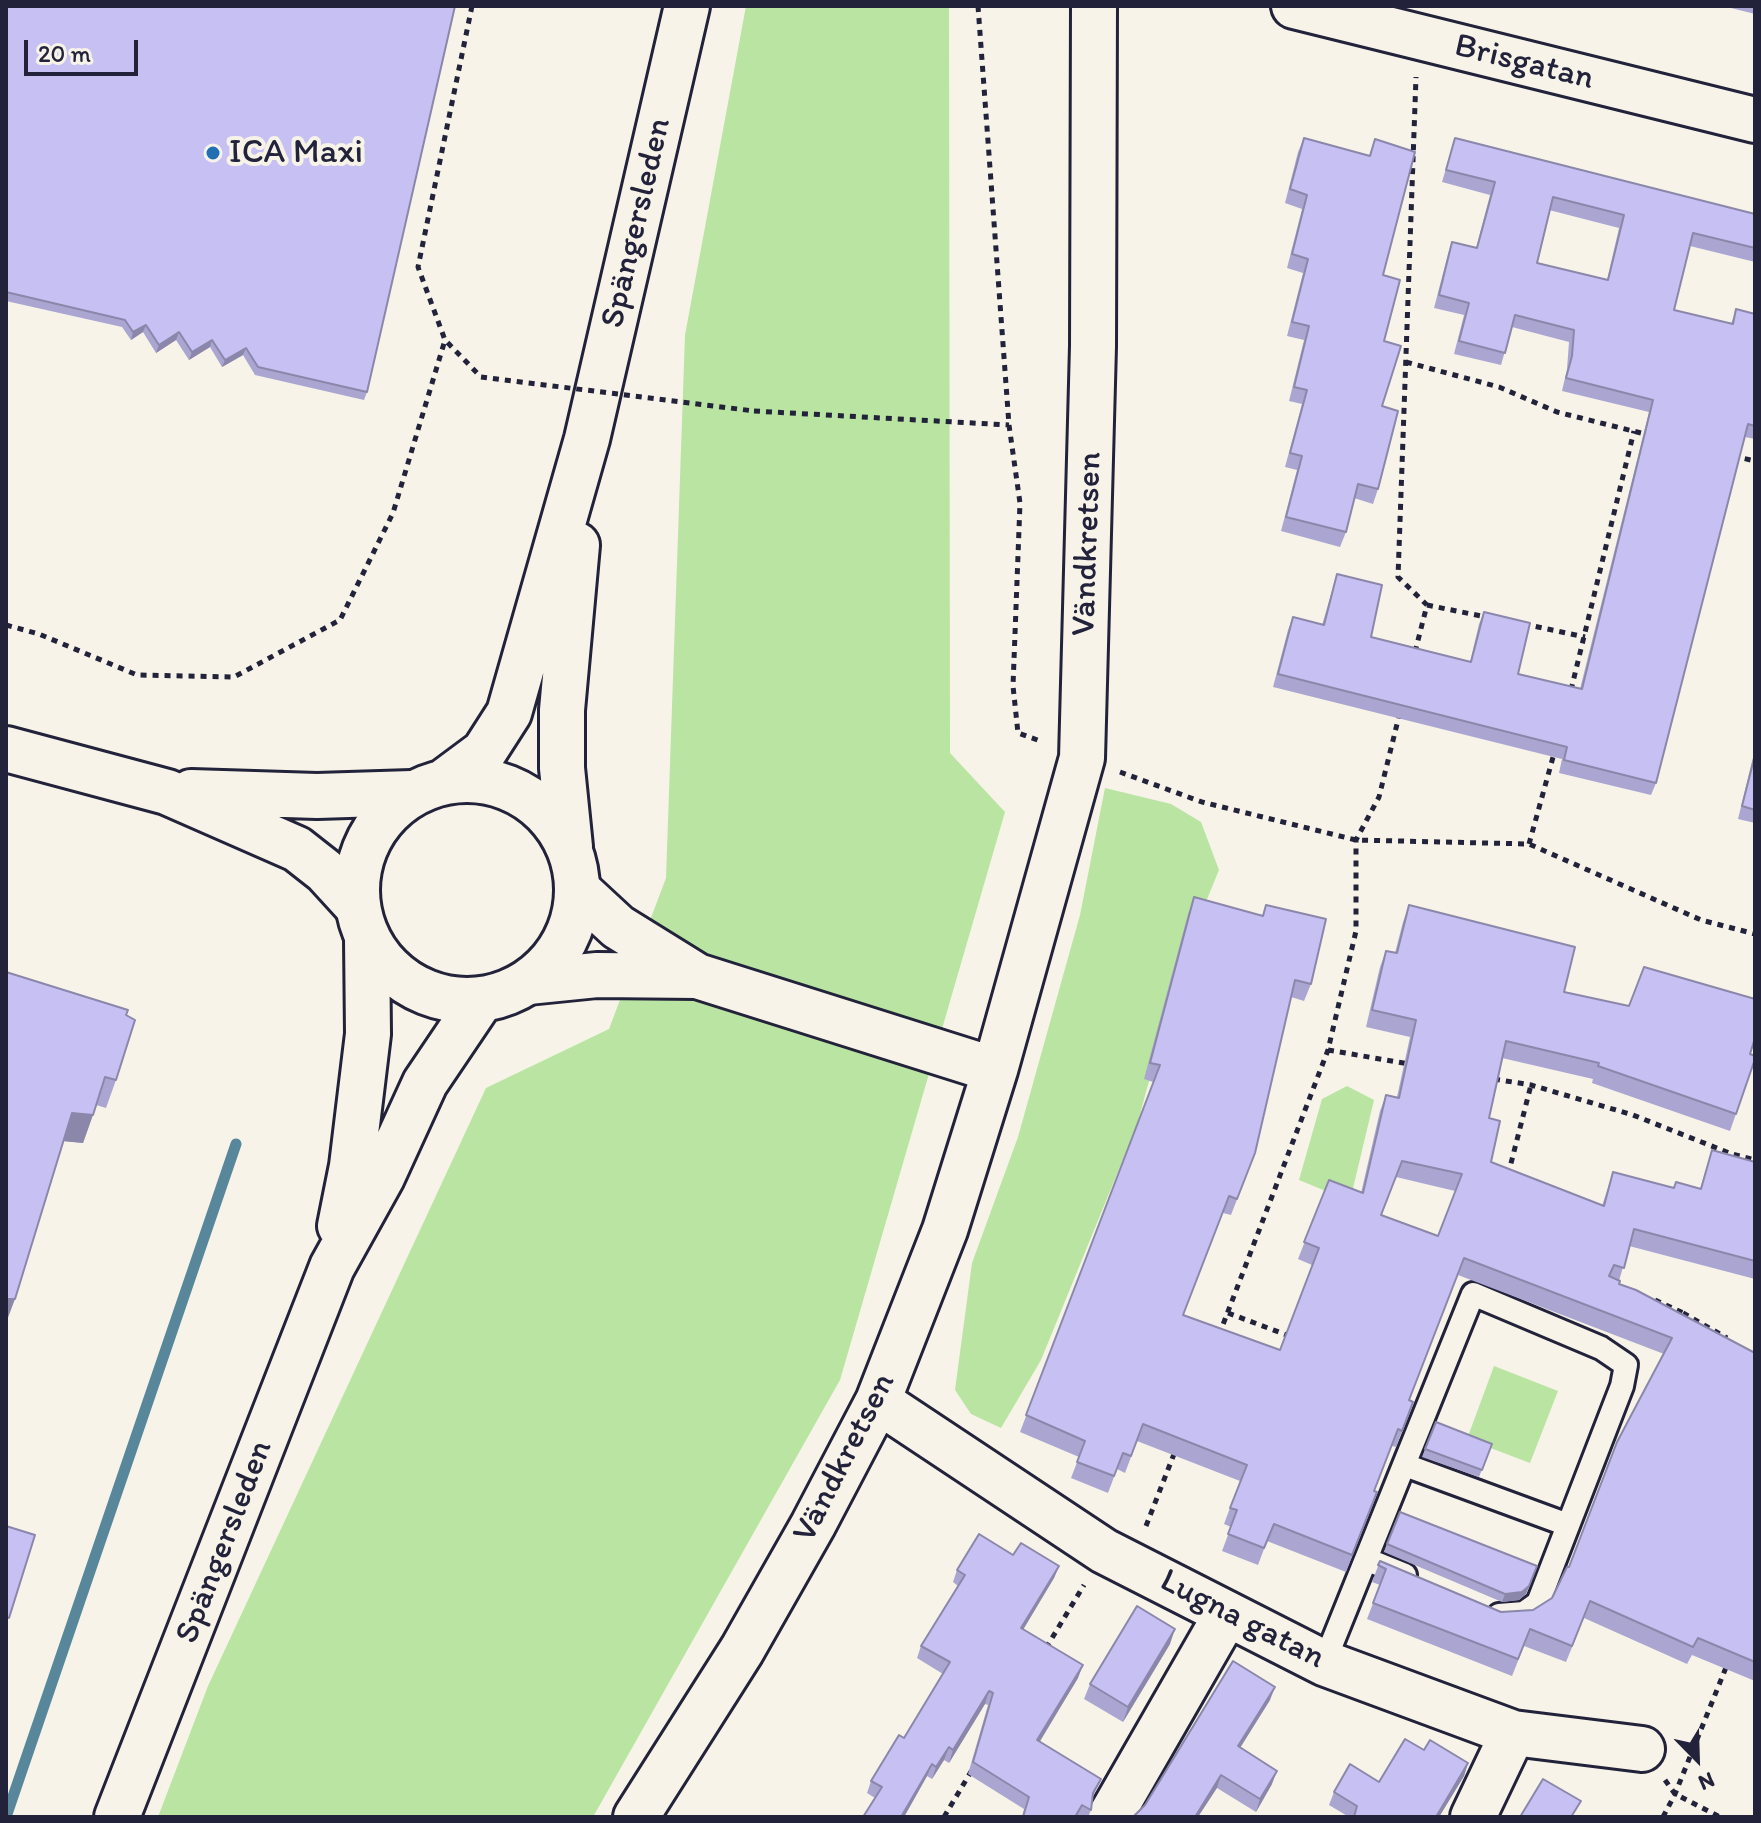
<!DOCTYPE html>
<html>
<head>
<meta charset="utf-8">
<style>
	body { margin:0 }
	#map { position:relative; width:1761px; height:1823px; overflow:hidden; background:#f7f3e8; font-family:Itim,sans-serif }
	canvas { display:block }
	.frame { position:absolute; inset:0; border:8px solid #22223b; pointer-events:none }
	.north { position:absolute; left:1657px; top:1719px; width:80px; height:80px; -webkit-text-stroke:6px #f7f3e8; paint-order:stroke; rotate:157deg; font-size:22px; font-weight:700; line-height:32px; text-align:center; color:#22223b }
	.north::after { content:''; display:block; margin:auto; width:28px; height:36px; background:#22223b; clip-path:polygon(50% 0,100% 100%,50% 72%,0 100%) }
	.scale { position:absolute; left:24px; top:40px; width:114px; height:36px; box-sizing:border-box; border:4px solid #22223b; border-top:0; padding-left:10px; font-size:24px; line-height:28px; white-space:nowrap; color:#22223b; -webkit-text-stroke:6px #f7f3e8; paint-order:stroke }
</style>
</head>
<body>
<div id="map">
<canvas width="1761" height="1823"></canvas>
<div class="frame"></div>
<div class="north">N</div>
<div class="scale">20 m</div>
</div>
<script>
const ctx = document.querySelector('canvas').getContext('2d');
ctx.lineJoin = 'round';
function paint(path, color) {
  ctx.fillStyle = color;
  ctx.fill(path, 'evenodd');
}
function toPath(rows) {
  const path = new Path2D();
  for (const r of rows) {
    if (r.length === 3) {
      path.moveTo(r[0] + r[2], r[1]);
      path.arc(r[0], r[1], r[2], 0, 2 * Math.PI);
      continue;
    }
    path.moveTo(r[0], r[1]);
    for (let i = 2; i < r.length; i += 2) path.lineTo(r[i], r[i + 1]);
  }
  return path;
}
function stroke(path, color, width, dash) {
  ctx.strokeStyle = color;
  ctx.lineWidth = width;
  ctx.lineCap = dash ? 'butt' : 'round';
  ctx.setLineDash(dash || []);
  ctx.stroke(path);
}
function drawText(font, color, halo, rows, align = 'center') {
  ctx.font = font + ' Itim,sans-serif';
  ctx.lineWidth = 8;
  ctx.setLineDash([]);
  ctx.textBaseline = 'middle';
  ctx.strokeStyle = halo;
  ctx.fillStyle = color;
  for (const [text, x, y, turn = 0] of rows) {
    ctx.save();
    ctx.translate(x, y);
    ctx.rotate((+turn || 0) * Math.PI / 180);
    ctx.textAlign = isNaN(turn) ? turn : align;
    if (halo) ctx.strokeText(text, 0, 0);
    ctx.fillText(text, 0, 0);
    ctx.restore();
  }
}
paint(toPath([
	[746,6,949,6,950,753,1005,812,840,1380,593,1817,158,1817,208,1686,486,1088,609,1029,666,878,685,335],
	[1105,788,1171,804,1201,822,1219,870,1182,960,1137,1125,1041,1360,1001,1428,971,1414,955,1390,972,1263,1018,1137,1080,915],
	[1347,1086,1374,1100,1350,1201,1299,1180,1322,1099],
	[1494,1366,1558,1391,1530,1463,1467,1439]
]), '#b9e4a2');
stroke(toPath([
	[6,1817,236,1144]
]), '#58879b', 11);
const lane = toPath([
	[1405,1465,1568,1525],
	[1368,1560,1405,1575],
	[1324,1663,1473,1294,1601,1348,1626,1365,1622,1386,1538,1603,1524,1613,1499,1615]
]);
const street = toPath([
	[1294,6,1755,120],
	[6,749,167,792,297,849,325,871,357,906],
	[191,792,317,796,412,793],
	[578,890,618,927,697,976,995,1070],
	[528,982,597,975,697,976],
	[878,1401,1104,1551,1324,1663,1513,1733,1642,1749],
	[636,1817,742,1650,813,1525,878,1401,945,1230,995,1070,1082,758,1093,346,1094,6],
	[1110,1817,1226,1615],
	[1473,1817,1513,1733]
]);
const primary = toPath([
	[467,890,110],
	[445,781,484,752,509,713,587,439,687,6],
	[570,847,562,768,562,710,577,545],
	[340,1226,352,1166,368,1034,367,939],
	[117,1817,332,1267,382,1177,425,1083,481,1000]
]);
stroke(lane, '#22223b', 28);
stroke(street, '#22223b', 50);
stroke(primary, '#22223b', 50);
stroke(toPath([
	[472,6,418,267,445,340,481,377],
	[978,6,1009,425,1020,503,1013,686,1018,733,1043,742],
	[1406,362,1499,387,1557,412,1649,435],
	[754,411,1009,425],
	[1733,456,1755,461],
	[1427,605,1486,617],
	[1524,624,1585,637],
	[6,625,39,634,137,675,234,677,340,620,393,513,445,340],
	[1415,652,1427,605,1398,577,1416,77],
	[1571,690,1634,431],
	[1120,772,1202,802,1356,840,1529,844,1701,920,1755,934],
	[1529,844,1555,750],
	[1328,1050,1409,1064],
	[1494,1079,1531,1085,1633,1115,1732,1154,1755,1160],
	[1508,1175,1531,1085],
	[1655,1300,1683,1313],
	[1228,1313,1292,1337],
	[1683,1313,1727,1338],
	[1219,1335,1328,1050,1356,931,1356,840,1379,797,1400,712],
	[1146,1526,1176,1449],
	[1046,1648,1084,1585],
	[1665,1780,1675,1794,1720,1817],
	[944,1817,972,1770],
	[1663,1817,1675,1794,1727,1665]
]), '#22223b', 5, [6, 6]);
stroke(lane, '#f7f3e8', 22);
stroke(street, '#f7f3e8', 44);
stroke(primary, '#f7f3e8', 44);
stroke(toPath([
	[481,377,754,411]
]), '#22223b', 5, [6, 6]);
paint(toPath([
	[6,6,367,392,364,400,255,375,243,355,222,367,210,347,189,360,176,340,156,353,143,332,131,340,122,327,6,301],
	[1723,6,1755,6,1755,14],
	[1304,138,1369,156,1375,139,1383,275,1384,341,1378,489,1373,504,1354,498,1346,532,1340,547,1281,531,1297,470,1285,467,1302,404,1289,401,1304,340,1287,336,1303,273,1287,268,1302,209,1285,203,1298,152],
	[1455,138,1755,214,1755,262,1690,246,1674,310,1731,324,1736,309,1755,314,1755,439,1745,437,1656,783,1651,795,1559,773,1562,759,1273,687,1288,630,1293,617,1322,625,1337,574,1371,637,1470,662,1479,624,1484,612,1518,674,1580,689,1649,412,1562,391,1567,369,1569,342,1512,327,1501,365,1454,354,1464,315,1434,308,1448,254,1452,242,1476,248,1490,195,1442,182],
	[1549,210,1619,228,1607,280,1537,263],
	[1755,749,1755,823,1738,819],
	[1194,897,1262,916,1266,905,1311,984,1304,1001,1291,997,1255,1153,1231,1215,1223,1213,1183,1315,1280,1350,1312,1265,1298,1259,1329,1180,1361,1193,1380,1111,1386,1095,1397,1097,1410,1037,1366,1027,1380,967,1386,951,1395,953,1403,922,1409,905,1564,992,1750,1054,1755,1059,1730,1131,1592,1083,1593,1079,1502,1058,1489,1118,1491,1162,1602,1206,1613,1172,1674,1188,1700,1189,1712,1150,1755,1162,1755,1279,1629,1246,1619,1281,1619,1284,1755,1353,1755,1681,1692,1655,1687,1664,1584,1618,1566,1662,1524,1646,1512,1676,1367,1619,1380,1585,1372,1582,1380,1561,1501,1612,1533,1610,1552,1598,1569,1567,1664,1354,1458,1275,1409,1401,1413,1402,1407,1419,1396,1447,1392,1446,1374,1491,1371,1509,1346,1572,1267,1541,1258,1565,1222,1551,1231,1527,1224,1524,1240,1481,1137,1441,1125,1473,1117,1469,1108,1493,1071,1478,1079,1457,1020,1432,1153,1082,1144,1079,1188,914],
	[1396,1177,1455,1191,1438,1236,1381,1215],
	[6,972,126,1015,116,1080,106,1108,96,1105,83,1143,64,1141],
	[1436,1422,1492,1444,1479,1477,1422,1457],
	[1400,1512,1537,1566,1526,1594,1519,1600,1502,1602,1384,1552],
	[1013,1555,1059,1566,1054,1578,1023,1629,1078,1678,1039,1741,1101,1779,1092,1798,1091,1810,1088,1817,1022,1817,1024,1809,968,1774,988,1705,985,1704,949,1763,944,1760,932,1779,927,1776,904,1817,863,1817,875,1798,867,1793,871,1781,904,1738,943,1674,917,1658,921,1646,958,1586,953,1582,957,1570],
	[1170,1644,1123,1722,1084,1699,1090,1684],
	[1270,1700,1240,1748,1272,1784,1256,1812,1217,1788,1133,1817],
	[1424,1750,1468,1763,1464,1776,1439,1817,1349,1817,1329,1805,1334,1792,1379,1782]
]), '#aba6d1');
paint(toPath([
	[146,325,143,332,131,340,133,332],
	[179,332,176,340,156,353,159,345],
	[212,340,210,347,189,360,192,352],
	[246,348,243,355,222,367,225,360],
	[72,1113,93,1115,83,1143,62,1141],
	[6,1299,15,1299,6,1323],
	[1059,1566,1054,1578,1017,1640,1021,1628],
	[1529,1586,1526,1594,1519,1600,1502,1602,1505,1594],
	[1175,1629,1170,1644,1123,1722,1128,1707],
	[1083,1665,1078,1678,1033,1753,1037,1740],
	[1275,1687,1270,1700,1233,1759,1238,1746],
	[989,1691,985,1704,949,1763,953,1750],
	[949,1747,944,1760,932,1779,936,1767],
	[1468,1763,1464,1776,1439,1817,1436,1817],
	[932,1764,927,1776,904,1817,901,1817],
	[1277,1771,1272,1784,1256,1812,1260,1799],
	[1221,1775,1217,1788,1198,1817,1195,1817]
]), '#8b87aa');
const building = toPath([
	[6,6,455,6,367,392,258,367,246,348,225,360,212,340,192,352,179,332,159,345,146,325,133,332,125,320,6,292,6,6],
	[1304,138,1370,156,1375,139,1415,152,1383,275,1400,280,1384,341,1401,346,1382,406,1398,411,1378,489,1358,484,1346,532,1286,517,1302,456,1290,453,1307,390,1294,387,1309,326,1292,322,1308,259,1292,254,1307,195,1290,189,1304,138],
	[1455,138,1755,214,1755,248,1693,233,1674,310,1733,324,1736,309,1755,314,1755,426,1748,424,1656,783,1564,760,1567,747,1278,674,1293,617,1324,625,1337,574,1382,585,1371,637,1471,662,1484,612,1530,623,1518,674,1582,689,1653,400,1566,378,1572,356,1574,330,1515,315,1505,353,1459,341,1469,303,1439,295,1452,242,1477,248,1495,182,1446,170,1455,138],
	[1553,197,1624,215,1608,280,1537,263,1553,197],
	[1755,755,1755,810,1742,806,1755,755],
	[1194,897,1263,916,1266,905,1326,919,1311,984,1295,980,1255,1153,1237,1199,1229,1196,1183,1315,1280,1350,1319,1248,1304,1242,1329,1180,1363,1193,1386,1095,1399,1098,1416,1020,1372,1010,1386,951,1397,953,1409,905,1575,947,1564,992,1629,1006,1644,967,1755,999,1755,1038,1750,1054,1755,1056,1755,1059,1736,1114,1598,1066,1599,1063,1506,1041,1489,1118,1500,1121,1491,1162,1604,1206,1613,1172,1674,1188,1676,1182,1701,1189,1712,1150,1755,1162,1755,1261,1634,1229,1624,1268,1614,1265,1609,1276,1620,1281,1619,1284,1636,1290,1755,1353,1755,1662,1698,1638,1693,1647,1590,1601,1572,1646,1530,1629,1518,1659,1373,1603,1386,1569,1378,1565,1380,1561,1501,1612,1533,1610,1552,1598,1567,1567,1569,1567,1617,1442,1672,1338,1464,1258,1409,1400,1413,1402,1402,1431,1398,1429,1374,1491,1377,1492,1352,1555,1274,1524,1264,1548,1228,1534,1237,1510,1230,1508,1247,1465,1143,1424,1131,1456,1123,1453,1114,1476,1077,1462,1085,1441,1026,1415,1160,1065,1150,1063,1194,897],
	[1402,1161,1462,1174,1438,1236,1381,1215,1402,1161],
	[6,972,128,1010,126,1015,135,1020,116,1080,105,1077,93,1115,72,1113,15,1299,6,1299,6,972],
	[1436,1422,1492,1444,1482,1470,1425,1449,1436,1422],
	[1400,1512,1537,1566,1529,1586,1522,1592,1505,1594,1387,1544,1400,1512],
	[6,1526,35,1535,9,1618,6,1617,6,1526],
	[979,1534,1013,1555,1021,1543,1059,1566,1021,1628,1083,1665,1037,1740,1101,1779,1093,1793,1091,1810,1082,1805,1075,1817,1023,1817,1029,1797,973,1762,993,1693,989,1691,953,1750,949,1747,936,1767,932,1764,901,1817,863,1817,882,1787,871,1781,899,1735,904,1738,950,1662,921,1646,965,1575,957,1570,979,1534],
	[1137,1606,1175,1629,1128,1707,1090,1684,1137,1606],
	[1233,1661,1275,1687,1238,1746,1277,1771,1260,1799,1221,1775,1195,1817,1133,1817,1145,1805,1233,1661],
	[1405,1739,1424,1750,1430,1740,1468,1763,1436,1817,1354,1817,1357,1806,1334,1792,1350,1764,1379,1782,1405,1739],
	[1543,1779,1581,1801,1571,1817,1520,1817,1543,1779]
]);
paint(building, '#c7c1f3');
stroke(building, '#8b87aa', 2);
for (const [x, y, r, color] of [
	[213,153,8,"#1f6fb2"]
]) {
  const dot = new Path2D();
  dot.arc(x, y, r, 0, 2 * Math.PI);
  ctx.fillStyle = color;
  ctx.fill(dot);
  stroke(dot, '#f7f3e8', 3);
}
drawText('34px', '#22223b', '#f7f3e8', [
	["Brisgatan",1524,63,14],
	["Spängersleden",637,223,-77],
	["Vändkretsen",1088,544,-88],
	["Vändkretsen",845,1458,-63],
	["Spängersleden",225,1542,-69],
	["Lugna gatan",1242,1620,27]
]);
drawText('34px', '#22223b', '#f7f3e8', [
	["ICA Maxi",229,153]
], 'left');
</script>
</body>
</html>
